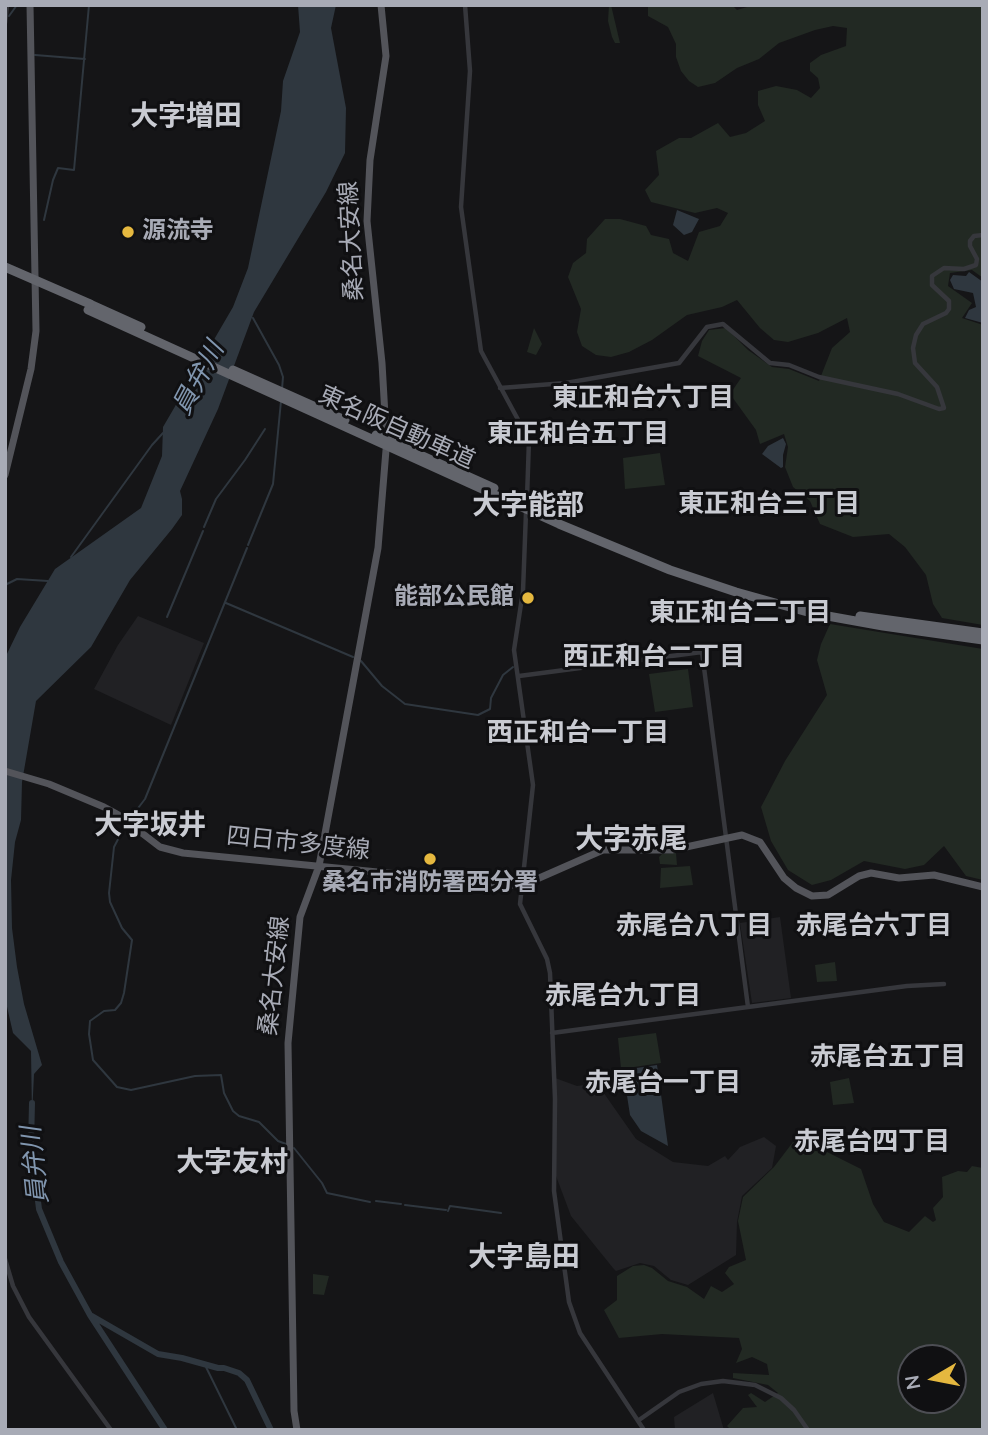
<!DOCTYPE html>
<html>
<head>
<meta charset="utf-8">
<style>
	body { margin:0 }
	#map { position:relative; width:988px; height:1435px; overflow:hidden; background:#151517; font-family:"Nunito Sans",sans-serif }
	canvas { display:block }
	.frame { position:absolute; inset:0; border:7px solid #a8abb6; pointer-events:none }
	.north { position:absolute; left:897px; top:1344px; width:70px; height:70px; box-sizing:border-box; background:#101012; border:2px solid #4d4e54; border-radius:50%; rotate:260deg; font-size:19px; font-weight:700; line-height:28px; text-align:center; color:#a8abb6 }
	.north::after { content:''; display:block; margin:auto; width:24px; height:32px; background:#e5b83f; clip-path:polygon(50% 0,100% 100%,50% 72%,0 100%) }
</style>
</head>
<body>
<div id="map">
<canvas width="988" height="1435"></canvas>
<div class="frame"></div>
<div class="north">N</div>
</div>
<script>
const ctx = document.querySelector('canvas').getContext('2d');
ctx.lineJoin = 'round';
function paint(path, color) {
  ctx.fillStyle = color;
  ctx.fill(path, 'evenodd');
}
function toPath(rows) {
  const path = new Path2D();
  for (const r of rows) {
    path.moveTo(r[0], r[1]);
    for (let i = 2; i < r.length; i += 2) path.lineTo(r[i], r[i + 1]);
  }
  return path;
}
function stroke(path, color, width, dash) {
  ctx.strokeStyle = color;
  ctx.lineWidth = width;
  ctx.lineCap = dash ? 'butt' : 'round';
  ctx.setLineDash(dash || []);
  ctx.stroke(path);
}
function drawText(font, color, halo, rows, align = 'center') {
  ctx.font = font + ' "Nunito Sans","Noto Sans JP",sans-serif';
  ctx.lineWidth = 6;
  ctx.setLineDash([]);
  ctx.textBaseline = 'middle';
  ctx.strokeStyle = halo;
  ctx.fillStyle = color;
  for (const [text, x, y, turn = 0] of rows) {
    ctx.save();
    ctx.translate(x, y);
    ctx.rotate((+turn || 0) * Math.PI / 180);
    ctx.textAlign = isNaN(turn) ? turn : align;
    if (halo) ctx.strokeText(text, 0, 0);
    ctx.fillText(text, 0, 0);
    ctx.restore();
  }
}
paint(toPath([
	[138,616,204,643,171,725,94,689,118,645],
	[780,917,791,998,752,1003,740,923],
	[555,1078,577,1086,584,1085,594,1079,636,1139,673,1162,708,1166,725,1156,728,1160,740,1147,764,1137,776,1146,772,1168,742,1196,737,1222,736,1255,688,1285,671,1280,654,1266,640,1263,616,1271,613,1268,571,1216,556,1176],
	[713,1393,724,1430,675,1430,674,1417]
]), '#212124');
paint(toPath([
	[609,5,611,5,620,43,615,43,612,37,608,21],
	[648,5,732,5,737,10,754,5,983,5,983,278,972,270,950,273,948,286,972,303,962,318,983,325,983,625,942,618,933,604,926,575,905,547,889,534,853,537,820,524,810,501,793,487,785,467,788,447,784,434,760,444,756,430,730,394,741,378,698,356,702,341,709,330,726,328,748,350,772,367,789,369,819,381,832,348,850,332,847,318,818,333,788,342,774,340,760,328,737,300,722,307,687,315,652,340,629,352,611,357,596,355,582,346,577,332,581,309,568,277,573,263,586,253,587,239,605,219,620,219,646,226,651,235,669,239,673,253,688,261,699,232,720,226,728,213,717,208,695,213,651,202,645,190,659,175,656,151,679,138,691,138,718,123,730,137,746,133,765,121,758,105,758,91,776,86,797,90,811,98,820,88,818,78,810,71,810,63,821,55,846,46,847,28,833,26,815,30,779,43,759,59,737,68,715,83,698,87,689,81,681,71,676,57,676,44,668,27,648,16],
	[534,328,542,344,536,355,527,352],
	[660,453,665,485,625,489,623,458],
	[830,624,983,649,983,880,966,876,944,846,924,865,905,869,864,861,831,880,812,885,788,870,771,841,761,807,785,761,827,695,817,660,821,644],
	[688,669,693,707,655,712,649,674],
	[676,853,677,865,660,864,659,857,662,854],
	[690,866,693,885,660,888,661,868],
	[835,962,837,981,817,982,815,965],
	[656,1033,661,1063,621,1069,618,1038],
	[849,1078,854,1103,833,1105,830,1082],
	[793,1142,825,1151,861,1169,873,1204,884,1222,909,1232,925,1216,933,1222,936,1220,933,1208,943,1197,942,1177,958,1171,967,1172,972,1166,983,1168,983,1430,731,1430,727,1426,743,1408,757,1407,748,1395,751,1393,765,1402,778,1393,768,1385,733,1378,733,1373,769,1375,767,1364,752,1357,736,1363,742,1349,739,1338,662,1334,619,1338,604,1310,617,1300,617,1276,633,1266,644,1265,652,1268,668,1281,687,1287,704,1299,711,1286,722,1292,734,1284,725,1273,729,1267,746,1260,738,1221,743,1197,774,1167],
	[911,1358,953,1358,953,1400,911,1400],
	[313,1274,329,1276,324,1295,313,1294]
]), '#222923');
paint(toPath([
	[298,5,336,5,331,28,346,108,345,153,326,192,254,312,218,409,180,491,182,499,182,515,172,529,130,580,91,647,36,701,22,782,21,820,15,842,11,880,12,928,17,967,24,1004,42,1065,34,1074,32,1116,31,1051,13,1033,5,998,5,658,20,627,55,569,141,508,162,456,163,427,233,307,248,268,281,111,283,81,300,32],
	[677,210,699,219,692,232,684,235,673,225],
	[969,272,983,282,983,323,965,318,969,310,976,307,973,293,954,289,950,280,953,275,966,276],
	[783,438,786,444,783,455,783,467,781,468,762,454,768,446],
	[657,1065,668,1146,641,1131,630,1115,623,1070]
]), '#2f373f');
stroke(toPath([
	[9,16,17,5],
	[35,55,85,59],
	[44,220,53,180,58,168,74,170,89,5],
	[253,318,279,365,283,377,282,389],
	[204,527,216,499,245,460,265,429],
	[248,545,273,484,281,401],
	[71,557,152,445,163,433],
	[5,585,17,579,48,581],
	[226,603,353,657],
	[167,617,203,531],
	[361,661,382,686,405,704,478,715,490,709,491,698,503,675,513,667],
	[129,820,145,799,247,548],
	[126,824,114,847,109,893,110,902,122,928,132,940,124,993,121,1003,115,1010,104,1011,90,1021,89,1034,93,1060,117,1087,131,1090,195,1076,221,1075,224,1093,233,1111,239,1116,259,1122,278,1141,286,1144],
	[294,1148,322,1183,327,1193,370,1202],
	[376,1201,401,1204],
	[405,1205,446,1210],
	[448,1211,450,1206,501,1213],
	[204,1363,237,1430]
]), '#2f373f', 2);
stroke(toPath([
	[32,1103,31,1145,39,1209,61,1262,90,1315,165,1430],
	[92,1316,158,1354,182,1358,218,1368,224,1368,239,1373,247,1380,271,1430]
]), '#2f373f', 6);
stroke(toPath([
	[465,5,470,71,461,207,481,351,529,440,527,498],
	[5,23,7,5],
	[500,388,566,383,679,363,707,327,723,324,770,363,789,365,819,377,898,394,939,409,944,408,937,387,915,363,913,348,916,335,923,324,946,313,949,309,949,301,932,285,932,276,944,268,964,269,976,265,977,259,970,246,970,241,974,236,983,235],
	[526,512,523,591,514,650,533,785,520,904,547,959,550,973,555,1099,554,1191,569,1302,580,1333,644,1430],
	[519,676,702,652,748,1007,552,1033],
	[748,1007,907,986,944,984],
	[5,1259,13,1286,29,1317,111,1430],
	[639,1420,679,1392,701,1384,723,1381,755,1385,781,1398,794,1410,808,1430]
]), '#36373c', 4.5);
stroke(toPath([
	[381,5,386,56,370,160,367,221,382,363,386,433],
	[5,475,31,369,36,331,30,5],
	[5,771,49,784,104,807,117,814,160,847,183,853,521,886,603,850,672,850,742,835,760,842,784,878,796,888,812,896,828,895,859,876,871,873,899,878,934,875,983,887],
	[297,1430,294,1411,288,1043,300,917,319,866,378,548,386,450]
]), '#53545a', 7);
stroke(toPath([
	[90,304,141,327],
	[88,310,559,524,670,570,736,592,811,613,883,626,983,640],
	[233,370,345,420],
	[376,435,494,488],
	[860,616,983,633]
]), '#63656c', 9);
stroke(toPath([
	[5,267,90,304]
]), '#63656c', 9);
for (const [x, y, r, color] of [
	[128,232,7,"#e5b83f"],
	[528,598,7,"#e5b83f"],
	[430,859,7,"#e5b83f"]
]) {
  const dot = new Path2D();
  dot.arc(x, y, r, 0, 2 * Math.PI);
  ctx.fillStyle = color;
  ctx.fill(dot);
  stroke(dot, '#101012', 2.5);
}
drawText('bold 24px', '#a8abb6', '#101012', [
	["源流寺",142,232],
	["能部公民館",514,598,"right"],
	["桑名市消防署西分署",430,884,"center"]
], 'left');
drawText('24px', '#a8abb6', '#101012', [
	["桑名大安線",353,241,-93],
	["東名阪自動車道",396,429,24],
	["四日市多度線",298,845,6],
	["桑名大安線",276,976,-84]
]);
drawText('italic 26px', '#8196af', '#101012', [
	["員弁川",200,379,-62],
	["員弁川",37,1165,-96]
]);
drawText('bold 26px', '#c9cbd2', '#101012', [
	["東正和台六丁目",643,400],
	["東正和台五丁目",578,436],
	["東正和台三丁目",769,506],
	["東正和台二丁目",740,615],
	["西正和台二丁目",654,659],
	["西正和台一丁目",578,735],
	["赤尾台八丁目",694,928],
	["赤尾台六丁目",874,928],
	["赤尾台九丁目",623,998],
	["赤尾台五丁目",888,1059],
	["赤尾台一丁目",663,1085],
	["赤尾台四丁目",872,1144]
]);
drawText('bold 28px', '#c9cbd2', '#101012', [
	["大字増田",186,118],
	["大字能部",528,507],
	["大字坂井",150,827],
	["大字赤尾",631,841],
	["大字友村",232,1164],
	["大字島田",524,1259]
]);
</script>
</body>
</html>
